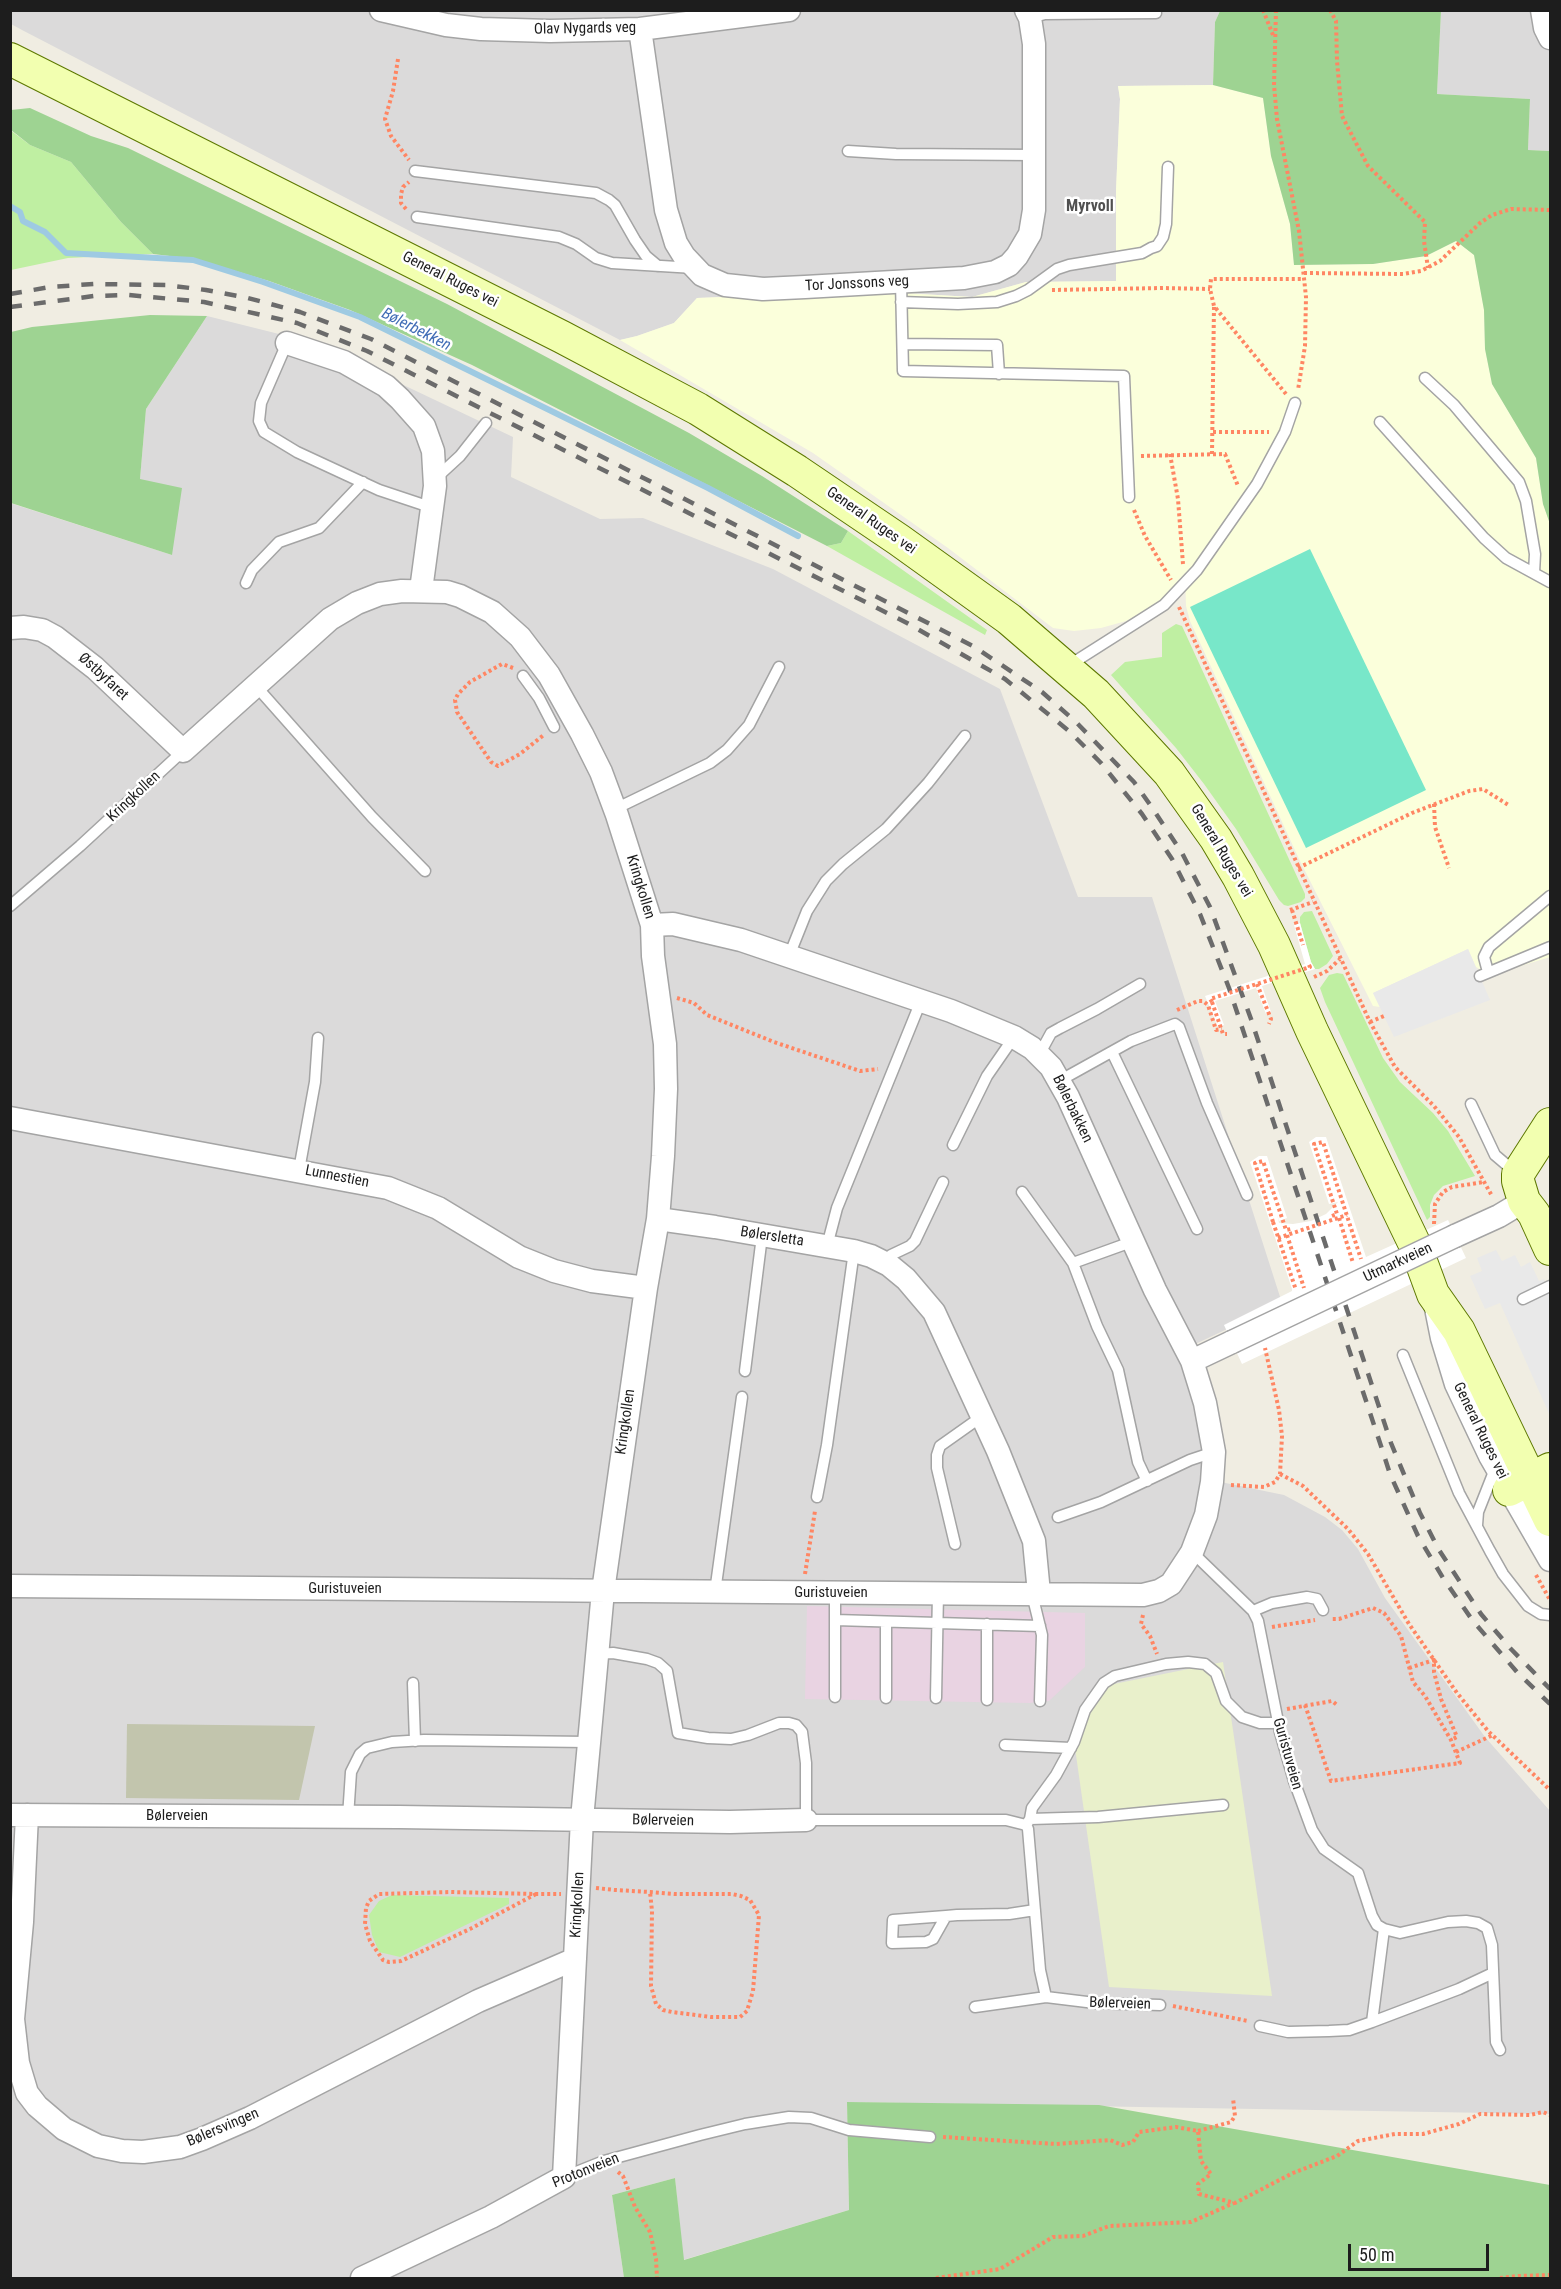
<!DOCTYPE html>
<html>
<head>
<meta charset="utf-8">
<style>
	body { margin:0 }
	#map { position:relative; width:1561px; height:2289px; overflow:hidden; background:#f0ede2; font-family:"Roboto Condensed",sans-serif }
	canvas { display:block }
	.frame { position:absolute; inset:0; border:12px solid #1d1d1d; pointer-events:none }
	.scale { position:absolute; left:1348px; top:2244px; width:141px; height:27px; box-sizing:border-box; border:3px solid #1d1d1d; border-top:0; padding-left:8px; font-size:18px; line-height:21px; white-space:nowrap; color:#1d1d1d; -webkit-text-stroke:4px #fff; paint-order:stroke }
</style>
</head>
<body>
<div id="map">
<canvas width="1561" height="2289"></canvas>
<div class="frame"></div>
<div class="scale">50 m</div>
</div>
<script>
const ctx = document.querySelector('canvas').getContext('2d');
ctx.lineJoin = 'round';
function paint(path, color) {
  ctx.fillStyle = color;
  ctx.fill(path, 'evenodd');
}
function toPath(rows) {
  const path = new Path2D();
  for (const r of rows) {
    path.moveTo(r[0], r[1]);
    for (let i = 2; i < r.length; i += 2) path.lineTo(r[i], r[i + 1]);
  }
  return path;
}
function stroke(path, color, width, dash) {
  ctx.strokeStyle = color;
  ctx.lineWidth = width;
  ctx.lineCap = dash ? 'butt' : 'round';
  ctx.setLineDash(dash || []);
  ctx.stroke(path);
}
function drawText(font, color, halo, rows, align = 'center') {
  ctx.font = font + ' "Roboto Condensed",sans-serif';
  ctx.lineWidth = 5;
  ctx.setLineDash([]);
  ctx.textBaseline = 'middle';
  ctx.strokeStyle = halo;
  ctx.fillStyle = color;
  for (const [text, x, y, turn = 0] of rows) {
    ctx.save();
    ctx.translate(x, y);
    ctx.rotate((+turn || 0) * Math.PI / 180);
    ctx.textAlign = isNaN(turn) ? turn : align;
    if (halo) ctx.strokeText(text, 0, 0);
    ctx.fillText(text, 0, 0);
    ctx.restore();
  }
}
paint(toPath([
	[10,11,1220,11,1215,22,1213,85,1118,86,1120,99,1116,191,1116,281,1026,282,972,297,869,291,697,298,674,323,637,336,620,340,22,30,11,24],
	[1441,11,1550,11,1550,151,1528,150,1530,99,1437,94],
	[207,316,315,343,513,437,511,477,600,519,643,518,773,569,1000,689,1078,897,1152,897,1282,1303,1187,1348,1206,1410,1206,1479,1284,1495,1325,1517,1342,1530,1358,1549,1385,1598,1485,1737,1550,1811,1550,2114,847,2102,849,2210,683,2260,675,2178,612,2195,624,2278,11,2278,10,503,172,555,140,479,146,409]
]), '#dbdada');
paint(toPath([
	[807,1606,1085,1613,1085,1667,1049,1701,1029,1703,805,1699]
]), '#e9d3e2');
paint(toPath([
	[1213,85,1263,98,1271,156,1290,224,1294,265,1373,264,1426,256,1456,241,1474,255,1484,310,1485,349,1492,384,1536,458,1543,504,1550,524,1550,957,1495,974,1485,972,1476,967,1468,949,1373,993,1380,1007,1373,1006,1299,859,1190,621,1186,606,1185,573,1161,601,1126,621,1101,628,1074,631,1053,628,948,548,813,453,620,340,637,336,674,323,697,298,869,291,972,297,1026,282,1116,281,1116,191,1120,99,1118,86]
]), '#fbffdb');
paint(toPath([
	[127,1724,315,1726,299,1800,126,1798]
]), '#c2c5ad');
paint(toPath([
	[1223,1662,1272,1996,1109,1987,1074,1741,1094,1688]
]), '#e9f0cb');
paint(toPath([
	[10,130,30,145,71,162,121,222,153,254,68,258,11,270],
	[848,531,987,630,985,635,827,546,841,543],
	[1176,624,1182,626,1305,894,1305,898,1301,902,1288,906,1284,905,1279,900,1236,829,1204,784,1176,748,1111,675,1125,662,1162,657,1162,633],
	[1312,911,1333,956,1327,964,1319,969,1315,969,1311,962,1300,923,1300,917,1304,912],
	[1337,973,1343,974,1383,1058,1400,1082,1433,1113,1448,1131,1475,1176,1443,1186,1434,1195,1430,1205,1430,1217,1427,1220,1325,1002,1320,988,1329,975],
	[392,1895,509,1898,509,1904,400,1957,379,1952,372,1935,369,1915,379,1901]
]), '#bfefa2');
paint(toPath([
	[1441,11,1437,94,1530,99,1528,150,1550,151,1550,524,1543,504,1536,458,1492,384,1485,349,1484,310,1474,255,1456,241,1426,256,1373,264,1294,265,1290,224,1271,156,1263,98,1213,85,1215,22,1220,11],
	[30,108,91,136,128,148,447,304,689,433,762,476,848,531,841,543,827,546,472,365,350,310,269,281,195,259,153,254,121,222,71,162,30,145,11,130,11,110],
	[150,315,207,316,146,409,140,479,182,488,172,555,11,503,11,332,32,327],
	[847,2102,1099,2105,1550,2185,1550,2278,624,2278,612,2195,675,2178,684,2260,849,2210]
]), '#9ed392');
paint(toPath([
	[1310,549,1426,790,1306,848,1190,607]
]), '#78e7c9');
paint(toPath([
	[1468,949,1490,1000,1394,1037,1373,993],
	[1496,1250,1502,1261,1515,1255,1521,1267,1530,1262,1539,1281,1544,1279,1550,1295,1550,1416,1500,1303,1485,1309,1470,1276,1482,1271,1477,1258]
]), '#e9e9e9');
paint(toPath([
	[1300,923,1311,962,1315,969,1262,986,1271,1012,1266,1014,1256,988,1215,1001,1224,1025,1218,1027,1205,996,1305,964,1294,925],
	[1316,1137,1326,1137,1366,1257,1448,1220,1466,1258,1242,1364,1224,1325,1292,1291,1292,1289,1250,1162,1259,1156,1267,1156,1287,1218,1279,1221,1277,1214,1279,1223,1293,1224,1311,1221,1326,1214,1338,1202,1329,1204,1309,1142]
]), '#fff');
stroke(toPath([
	[10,206,20,212,23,221,45,232,66,253,193,260,263,282,360,317,708,488,798,536]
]), '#9ecae2', 6);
const lane = toPath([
	[1030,18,1045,14,1156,13],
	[848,151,896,154,1035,155],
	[415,171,596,193,609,200,615,205,635,240,646,256,658,266],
	[417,217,559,237,576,244,596,258,612,263,694,268],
	[901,282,903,371,1124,376,1129,497],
	[901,302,958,304,997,302,1016,296,1028,290,1057,269,1069,265,1142,253,1151,248,1157,246,1163,237,1166,224,1168,167],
	[287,343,261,403,259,421,264,432,297,452,379,490,433,508],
	[903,344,997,345,999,374],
	[1425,378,1454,405,1519,482,1526,501,1535,554,1534,573],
	[1380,422,1484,538,1506,558,1550,582],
	[435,479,460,456,486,423],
	[246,583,252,570,279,542,319,528,363,482],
	[1068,666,1164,605,1197,570,1257,484,1285,432,1295,403],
	[523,676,539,698,554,727],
	[255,685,372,817,425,871],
	[615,809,710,763,727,750,749,725,779,667],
	[10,906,80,846,183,751],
	[789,956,807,911,826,881,843,864,886,829,928,783,965,736],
	[1488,972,1484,957,1489,947,1550,896],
	[1480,976,1550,947],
	[1112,1052,1197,1229],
	[1039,1055,1051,1033,1060,1028,1097,1009,1140,984],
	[1059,1081,1131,1041,1175,1024,1179,1027,1207,1103,1247,1195],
	[1471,1104,1495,1155,1515,1172],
	[953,1145,987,1076,1014,1037],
	[299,1170,315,1082,318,1038],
	[1022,1192,1073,1263,1097,1326,1118,1370,1138,1462,1147,1481],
	[827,1246,837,1208,921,1001],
	[884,1262,891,1255,910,1246,915,1241,943,1182],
	[1073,1263,1134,1241],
	[1523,1299,1550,1286],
	[1403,1355,1459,1493,1490,1551,1503,1574,1528,1606,1541,1614,1550,1615],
	[745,1371,762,1236],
	[817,1497,827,1445,854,1251],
	[1058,1517,1101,1502,1190,1460,1214,1452],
	[1477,1525,1478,1512,1495,1469],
	[955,1544,937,1468,937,1455,940,1446,981,1417],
	[1192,1552,1253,1611,1258,1621,1280,1732,1294,1781,1312,1830,1324,1849,1358,1873,1372,1916,1377,1925,1384,1929,1372,2022,1349,2030,1329,2031,1288,2032,1260,2026],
	[715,1592,742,1397],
	[835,1593,835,1620,1040,1626],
	[1032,1594,1042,1635,1040,1701],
	[1253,1611,1272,1603,1307,1597,1317,1599,1323,1610],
	[886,1622,886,1698],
	[597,1654,613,1653,647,1659,658,1663,667,1671,678,1733,708,1738,731,1739,748,1735,779,1723,789,1723,796,1725,802,1732,806,1763,806,1820,1006,1820,1026,1825,1028,1829,1040,1970,1046,1997,1095,2003,1160,2005],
	[413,1683,415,1741],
	[835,1697,835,1620],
	[936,1698,938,1593],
	[987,1700,987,1624],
	[1005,1745,1071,1748],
	[348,1817,351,1772,360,1754,367,1748,392,1742,424,1740,588,1742],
	[1030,1819,1032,1808,1056,1775,1074,1742,1085,1710,1104,1683,1115,1676,1166,1664,1188,1662,1205,1664,1216,1673,1226,1701,1242,1717,1260,1723,1278,1723],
	[1026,1825,1030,1819,1098,1817,1223,1805],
	[946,1916,933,1939,926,1942,892,1943,893,1920,946,1916,957,1915,1009,1914,1035,1910],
	[1384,1929,1400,1933,1448,1922,1466,1921,1478,1923,1487,1928,1492,1945,1496,2042,1500,2050],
	[975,2007,1046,1997],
	[1372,2022,1459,1989,1493,1973],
	[564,2177,604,2161,700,2135,745,2124,789,2117,811,2118,849,2130,930,2137]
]);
const street = toPath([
	[381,10,446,25,481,29,550,31,640,29,789,10],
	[1542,10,1545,28,1550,38],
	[640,29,666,210,676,243,684,256,702,275,725,285,763,289,805,287,964,278,995,272,1009,265,1017,256,1030,234,1034,210,1034,44,1030,18,1026,10],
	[287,343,344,362,386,386,400,399,424,426,433,451,435,486,421,590],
	[10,628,24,627,42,630,55,637,95,668,183,751,330,619,357,603,380,594,402,591,447,592,460,596,492,612,520,637,549,675,582,734,601,772,617,815,652,925,653,956,665,1044,666,1089,663,1156,658,1219,646,1288,603,1591,582,1819,564,2177,491,2217,362,2278],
	[10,1118,388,1188,438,1208,519,1257,554,1271,592,1281,646,1288],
	[658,1219,715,1227,854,1251,871,1256,889,1265,906,1279,934,1312,998,1451,1034,1541,1039,1593],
	[1455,1236,1499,1216,1524,1201],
	[1435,1303,1442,1338,1456,1384,1490,1456,1550,1560],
	[1192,1361,1232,1342],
	[10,1586,1143,1595,1159,1591,1171,1584,1192,1552,1206,1515,1212,1482,1214,1452,1205,1403,1192,1361,1155,1290,1068,1097,1051,1067,1032,1048,1014,1037,951,1011,741,940,673,924,652,925],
	[10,1815,399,1817,730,1822,806,1820],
	[27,1815,22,1922,13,2019,18,2063,27,2093,37,2106,64,2129,98,2146,122,2151,143,2152,180,2147,202,2139,250,2118,478,2001,575,1959]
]);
const secondary = toPath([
	[10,59,562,337,698,409,797,471,899,540,1009,619,1096,694,1169,773,1216,839,1238,876,1274,945,1312,1031,1415,1245,1433,1294,1459,1331,1550,1520],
	[1550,1124,1523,1166,1518,1174,1518,1181,1524,1201,1534,1214,1550,1249],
	[1509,1490,1550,1469]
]);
stroke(lane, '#a4a4a4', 13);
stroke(street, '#a4a4a4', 25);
stroke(secondary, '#5d7800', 34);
stroke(toPath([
	[1263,10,1273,35],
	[1276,10,1274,85,1277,119,1299,231,1306,297,1305,346,1298,390],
	[1330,10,1336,21,1337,61,1342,116,1368,166,1425,222,1424,241,1428,268],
	[398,59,393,91,385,119,391,136,409,160],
	[406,209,401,203,401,194,403,187,409,182],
	[1304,273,1403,274,1421,271,1440,261,1480,223,1492,215,1511,209,1550,210],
	[1052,290,1163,288,1210,289],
	[1286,394,1214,306,1210,289,1211,279,1304,279],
	[1213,432,1269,432],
	[1170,454,1178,499,1183,564],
	[1212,454,1214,306],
	[1141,456,1225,454,1238,486],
	[1134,510,1145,536,1171,580],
	[1179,607,1370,1022,1395,1067,1434,1106,1459,1137,1492,1196],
	[513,668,502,664,470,682,458,694,455,700,457,712,491,762,498,766,520,754,545,734],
	[1434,804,1435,827,1449,868],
	[1298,868,1412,813,1469,791,1483,789,1510,806],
	[1290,910,1313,902],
	[1292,910,1303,945],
	[1314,977,1327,971,1340,959],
	[1257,984,1271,1019,1269,1024],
	[677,998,694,1003,707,1015,774,1042,860,1071,878,1069],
	[1212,1002,1223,1034,1227,1034],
	[1177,1010,1198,1001,1203,1001,1208,1005,1216,1030,1222,1029],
	[1370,1022,1384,1016],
	[1332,1216,1337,1214,1314,1144,1323,1142,1361,1259],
	[1339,1218,1353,1263],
	[1273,1222,1255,1163,1263,1161,1286,1230,1291,1229],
	[1434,1224,1435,1204,1443,1192,1452,1187,1484,1182],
	[1287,1235,1304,1288],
	[1280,1474,1303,1486,1348,1529,1368,1554,1409,1624,1457,1693,1488,1731,1550,1790],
	[1231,1485,1264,1487,1275,1482,1280,1474,1282,1436,1279,1410,1265,1348],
	[805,1574,815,1511],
	[1536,1575,1550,1600],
	[1143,1615,1141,1624,1150,1636,1157,1654],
	[1272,1627,1315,1620],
	[1409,1668,1434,1660,1434,1672,1441,1699,1457,1737,1451,1740],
	[1305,1705,1331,1781,1460,1763,1451,1740,1425,1696,1413,1682,1401,1636,1384,1613,1373,1608,1339,1619,1331,1619],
	[1287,1709,1332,1701,1337,1705],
	[1456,1752,1493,1735],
	[596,1888,615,1890,650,1892,675,1894,732,1894,741,1896,750,1900,759,1915,753,1991,747,2011,740,2017,711,2017,672,2012,663,2010,656,2004,651,1986,652,1911,650,1892],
	[536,1894,470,1929,401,1961,389,1962,383,1960,370,1941,365,1924,366,1908,369,1901,379,1894,450,1892,536,1894,561,1894],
	[1173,2006,1248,2021],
	[1198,2131,1231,2122,1235,2116,1233,2098],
	[943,2137,1056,2144,1110,2140,1122,2145,1133,2142,1139,2132,1176,2127,1198,2131,1201,2161,1211,2174,1198,2184,1199,2194,1235,2203,1293,2173,1337,2156,1358,2141,1395,2134,1423,2134,1459,2124,1480,2114,1530,2115,1543,2112,1550,2115],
	[618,2172,623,2176,635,2207,650,2232,656,2259,657,2278],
	[936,2278,1000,2269,1053,2237,1083,2236,1109,2226,1191,2222,1234,2203],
	[1500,2278,1518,2276,1550,2275]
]), '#ff8663', 4, [3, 3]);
stroke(lane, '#fff', 10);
stroke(street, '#fff', 22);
stroke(secondary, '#f2ffb0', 32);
stroke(toPath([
	[10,294,50,287,94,284,166,285,206,290,248,298,300,312,371,339,973,646,1042,692,1076,722,1134,782,1151,806,1182,853,1210,907,1251,1019,1391,1443,1420,1513,1439,1550,1481,1614,1511,1649,1550,1689],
	[10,307,94,296,129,295,204,302,297,323,367,351,907,623,1005,679,1069,731,1101,763,1142,814,1172,859,1200,914,1229,988,1381,1446,1390,1474,1418,1536,1443,1578,1473,1621,1517,1672,1550,1704]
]), '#6b6b6b', 4.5, [12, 12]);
const streetBridge = toPath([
	[1232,1342,1455,1236]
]);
stroke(streetBridge, '#a4a4a4', 25, []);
stroke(toPath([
	[1212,1002,1210,999,1310,967,1308,963],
	[1273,1222,1296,1290],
	[1278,1238,1347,1215]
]), '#ff8663', 4, [3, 3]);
stroke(streetBridge, '#fff', 22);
drawText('15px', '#1d1d1d', '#fff', [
	["Olav Nygards veg",585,29,-1],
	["General Ruges vei",450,280,27],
	["Tor Jonssons veg",857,284,-3],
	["General Ruges vei",871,521,35],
	["Østbyfaret",103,677,43],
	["Kringkollen",134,797,-43],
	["General Ruges vei",1221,851,59],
	["Kringkollen",640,887,73],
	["Bølerbakken",1072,1109,64],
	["Lunnestien",337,1177,11],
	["Bølersletta",772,1237,9],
	["Utmarkveien",1398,1263,-25],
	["Kringkollen",626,1422,-82],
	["General Ruges vei",1480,1431,64],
	["Guristuveien",345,1589],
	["Guristuveien",831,1593],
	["Guristuveien",1287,1754,74],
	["Bølerveien",177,1816],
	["Bølerveien",663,1821,1],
	["Kringkollen",578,1905,-87],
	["Bølerveien",1120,2004,2],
	["Bølersvingen",223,2128,-23],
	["Protonveien",586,2171,-22]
]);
drawText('bold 16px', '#505050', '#fff', [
	["Myrvoll",1090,207]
]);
drawText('italic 16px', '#416db6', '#fff', [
	["Bølerbekken",416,330,27]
]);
</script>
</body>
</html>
